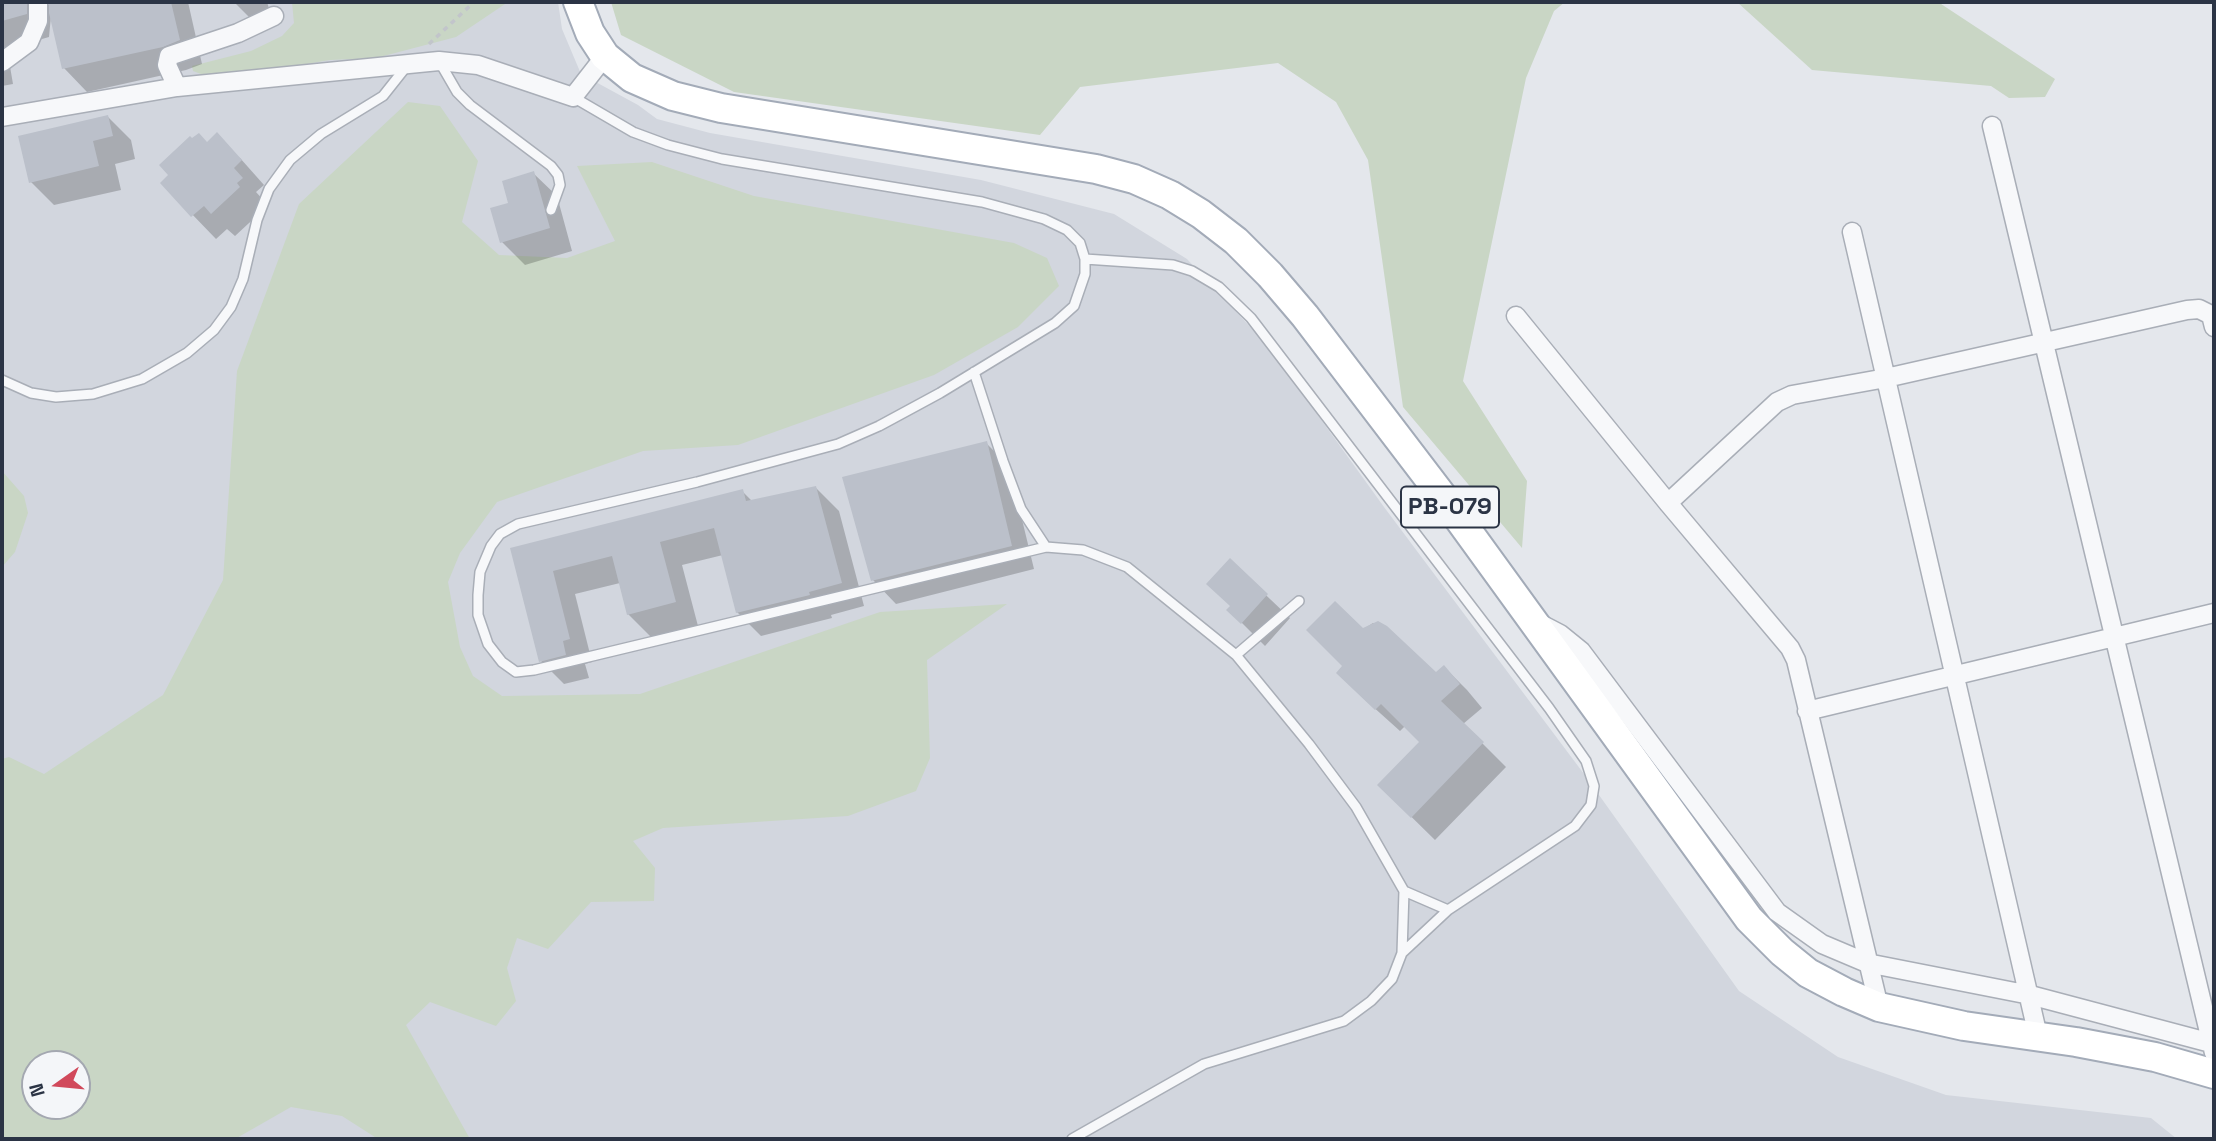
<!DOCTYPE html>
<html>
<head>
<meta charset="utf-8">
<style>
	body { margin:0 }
	#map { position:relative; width:2216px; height:1141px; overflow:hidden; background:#e4e7ec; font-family:"Space Grotesk",sans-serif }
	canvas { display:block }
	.frame { position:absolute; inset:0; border:4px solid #2b3445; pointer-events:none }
	.north { position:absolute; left:21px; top:1050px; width:70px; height:70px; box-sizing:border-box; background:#f4f6f9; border:2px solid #a4a8b1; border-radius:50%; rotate:255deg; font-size:19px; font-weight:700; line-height:28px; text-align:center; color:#2b3445 }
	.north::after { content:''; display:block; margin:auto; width:24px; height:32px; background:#d1495b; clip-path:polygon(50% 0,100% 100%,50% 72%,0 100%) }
</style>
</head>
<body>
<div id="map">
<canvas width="2216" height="1141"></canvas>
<div class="frame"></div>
<div class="north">N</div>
</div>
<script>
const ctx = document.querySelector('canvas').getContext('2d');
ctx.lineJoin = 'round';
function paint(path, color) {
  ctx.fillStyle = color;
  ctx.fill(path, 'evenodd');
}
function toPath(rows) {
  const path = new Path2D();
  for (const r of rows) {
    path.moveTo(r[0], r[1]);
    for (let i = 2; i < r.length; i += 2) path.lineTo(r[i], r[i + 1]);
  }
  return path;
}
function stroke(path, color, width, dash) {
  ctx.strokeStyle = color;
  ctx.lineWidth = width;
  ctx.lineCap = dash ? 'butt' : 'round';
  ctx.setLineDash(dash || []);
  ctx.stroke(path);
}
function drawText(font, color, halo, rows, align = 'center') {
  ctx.font = font + ' "Space Grotesk",sans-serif';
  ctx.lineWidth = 5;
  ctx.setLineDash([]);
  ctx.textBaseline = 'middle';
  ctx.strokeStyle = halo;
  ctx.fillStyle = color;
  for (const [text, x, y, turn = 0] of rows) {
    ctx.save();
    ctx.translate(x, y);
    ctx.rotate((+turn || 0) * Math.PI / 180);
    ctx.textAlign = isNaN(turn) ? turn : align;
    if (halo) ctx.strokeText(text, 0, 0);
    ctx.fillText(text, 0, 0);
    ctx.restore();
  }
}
paint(toPath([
	[2,2,558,2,562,29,581,74,638,105,657,119,710,133,981,180,1114,214,1187,259,1268,346,1384,507,1584,774,1739,991,1838,1057,1946,1095,2151,1118,2177,1139,2,1139],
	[35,1064,77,1064,77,1106,35,1106]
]), '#d2d6de');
paint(toPath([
	[292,2,508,2,456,37,376,58,330,60,254,73,201,74,193,71,192,66,251,51,282,36,294,23],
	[611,2,1565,2,1554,11,1526,78,1463,381,1527,481,1522,548,1403,407,1368,160,1336,102,1278,63,1080,87,1040,135,734,92,621,35],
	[1737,2,1938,2,2055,79,2045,97,2009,98,1991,86,1812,70],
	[408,102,440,106,478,161,462,222,499,255,567,258,615,241,577,166,652,162,754,196,1014,243,1047,258,1059,286,1018,327,934,375,738,445,643,451,497,502,460,553,448,582,460,647,473,676,502,696,640,694,880,612,1007,604,927,660,930,758,916,791,848,816,663,828,633,841,655,868,654,901,591,902,548,949,517,938,507,968,516,1001,496,1026,430,1002,406,1025,470,1139,378,1139,342,1116,291,1107,235,1139,2,1139,2,759,9,757,44,774,163,695,223,580,237,371,299,204],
	[77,1064,77,1106,35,1106,35,1064],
	[2,471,24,496,28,513,15,552,2,567]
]), '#c9d6c5');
paint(toPath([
	[2,2,46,2,51,7,51,2,188,2,202,64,186,70,87,92,64,68,51,16,49,37,7,49,13,84,2,86],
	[234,2,267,2,272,18,255,23],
	[108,117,131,140,135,159,115,164,121,190,54,205,31,182],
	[207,144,240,158,264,185,256,192,265,202,262,211,235,236,227,229,216,239,162,183],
	[533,173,557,196,572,251,525,265,502,242,511,204],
	[986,443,1009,466,1034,569,896,604,873,580],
	[816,488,839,511,864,606,831,615,832,618,761,636,737,612,723,555,682,565,698,626,651,637,628,614,620,583,575,594,592,662,585,664,589,678,564,684,541,661,512,550,742,491,753,502],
	[1230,561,1290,618,1265,646,1229,610,1232,607],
	[1373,623,1382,625,1436,675,1444,667,1467,690,1482,708,1463,724,1506,767,1435,840,1379,785,1421,742,1405,726,1400,731,1361,696,1344,666,1362,630]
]), '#0003');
paint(toPath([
	[17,2,27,2,27,14,2,21,2,4],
	[49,2,171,2,180,40,163,47,62,69,49,13],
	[108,115,113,136,93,141,99,166,29,183,18,136],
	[217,132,242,160,234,168,243,178,237,183,240,187,211,214,204,206,191,217,160,183,168,175,159,165,190,136,192,138,199,133,207,142],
	[534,171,550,228,500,243,490,208,508,203,502,181],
	[987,441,1012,546,871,581,842,477],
	[816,486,842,583,809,592,810,595,736,613,714,528,660,542,676,602,627,615,612,556,553,571,570,639,563,641,566,655,539,662,510,548,743,489,746,501],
	[1230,558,1268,594,1241,624,1226,610,1230,606,1206,584],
	[1335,601,1363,628,1378,621,1387,626,1436,672,1444,665,1460,684,1441,701,1484,742,1411,818,1377,785,1419,742,1381,704,1375,710,1336,673,1342,666,1306,630]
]), '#bbc0ca');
const lane = toPath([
	[439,61,457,92,470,105,551,166,558,175,560,185,551,210],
	[573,97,633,132,668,145,722,159,982,202,1044,219,1067,230,1080,243,1085,259,1085,274,1074,306,1055,323,940,393,879,426,838,444,697,482,518,524,500,534,491,546,480,572,478,595,478,615,488,644,502,662,516,672,534,670,1046,547],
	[974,372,1003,461,1021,509,1046,547,1083,550,1127,567,1236,655,1299,601],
	[2,380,31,393,56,397,93,394,142,379,187,353,214,330,231,307,243,279,257,220,269,189,290,160,321,134,383,96,406,67],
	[1236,655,1309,744,1356,807,1404,891,1448,910],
	[1402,953,1404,891],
	[1072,1139,1204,1064,1344,1021,1371,1001,1392,979,1402,953,1448,910,1575,826,1591,805,1594,786,1586,761,1549,708,1251,318,1219,287,1192,271,1173,265,1085,259]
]);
const street = toPath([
	[2,62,29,42,38,21,38,2],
	[177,87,167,65,169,56,238,33,274,16],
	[2,117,177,87,439,61,478,65,573,97,605,56],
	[1992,126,2214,1053],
	[1852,232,2038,1036],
	[1516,316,1668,503,1790,648,1796,660,1879,1007],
	[1668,503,1777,402,1792,395,1886,378,2187,310,2199,309,2211,315,2214,327],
	[1537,622,1560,634,1581,651,1777,912,1822,944,1867,963,2030,995,2211,1043],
	[1807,711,2214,613]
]);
const primary = toPath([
	[578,2,590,33,605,56,632,78,673,96,721,108,1096,169,1134,179,1170,195,1201,214,1236,241,1270,275,1305,316,1443,497,1749,919,1782,952,1808,973,1844,992,1879,1007,1964,1026,2076,1042,2155,1057,2214,1074]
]);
stroke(lane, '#a9aeb7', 12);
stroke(street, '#a9aeb7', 21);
stroke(primary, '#a3abb8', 32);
stroke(toPath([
	[429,44,474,2]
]), '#c2c5cb', 3.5, [5, 5]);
stroke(lane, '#f7f8fa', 9);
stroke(street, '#f7f8fa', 18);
stroke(primary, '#fff', 28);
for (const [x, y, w] of [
	[1450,507,98]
]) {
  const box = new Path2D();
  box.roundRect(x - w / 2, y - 20.5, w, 41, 5);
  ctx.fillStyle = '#f4f6f9';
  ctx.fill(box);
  stroke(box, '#2b3445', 2);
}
drawText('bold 24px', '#2b3445', null, [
	["PB-079",1450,507]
]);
</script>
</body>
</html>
